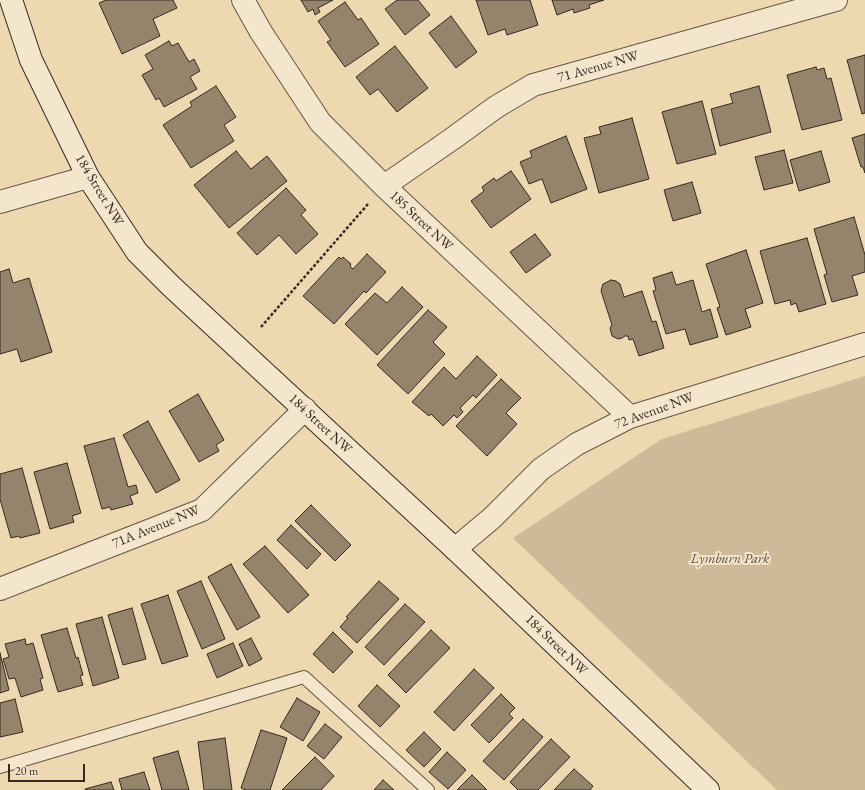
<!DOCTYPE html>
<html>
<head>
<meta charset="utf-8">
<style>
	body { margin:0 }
	#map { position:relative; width:865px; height:790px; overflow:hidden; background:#edd8b0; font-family:"EB Garamond",serif }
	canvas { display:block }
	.scale { position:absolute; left:8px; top:764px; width:77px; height:18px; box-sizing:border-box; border:2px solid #362923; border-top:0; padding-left:5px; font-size:12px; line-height:14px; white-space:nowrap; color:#362923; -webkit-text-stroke:3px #f3e6cc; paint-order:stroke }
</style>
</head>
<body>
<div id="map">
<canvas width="865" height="790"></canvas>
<div class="scale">20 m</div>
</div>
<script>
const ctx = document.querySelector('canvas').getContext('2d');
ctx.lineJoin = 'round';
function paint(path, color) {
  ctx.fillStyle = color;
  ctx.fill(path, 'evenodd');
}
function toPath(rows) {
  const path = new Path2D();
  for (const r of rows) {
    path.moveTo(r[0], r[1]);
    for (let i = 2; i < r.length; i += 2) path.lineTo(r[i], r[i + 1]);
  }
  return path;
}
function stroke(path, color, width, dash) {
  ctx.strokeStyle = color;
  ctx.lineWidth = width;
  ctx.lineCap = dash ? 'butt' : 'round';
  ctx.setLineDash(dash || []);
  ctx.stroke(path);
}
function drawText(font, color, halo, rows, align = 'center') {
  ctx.font = font + ' "EB Garamond",serif';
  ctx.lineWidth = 4;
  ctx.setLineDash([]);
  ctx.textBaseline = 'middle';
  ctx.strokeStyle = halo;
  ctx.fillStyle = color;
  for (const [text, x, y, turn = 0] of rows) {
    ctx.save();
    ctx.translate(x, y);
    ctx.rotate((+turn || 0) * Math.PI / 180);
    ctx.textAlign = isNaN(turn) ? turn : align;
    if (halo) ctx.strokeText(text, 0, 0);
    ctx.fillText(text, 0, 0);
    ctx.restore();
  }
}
paint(toPath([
	[865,376,865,790,777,790,513,538,662,439]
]), '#ceba98');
const building = toPath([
	[106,0,173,0,177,8,153,19,160,36,122,54,99,3,106,0],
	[301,0,333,0,318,8,320,12,315,15,313,9,308,12,301,0],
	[397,0,418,0,430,15,405,35,385,9,397,0],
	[476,0,530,0,538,25,507,35,505,29,488,35,476,0],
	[552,0,604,0,589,5,590,8,574,13,573,9,557,15,552,0],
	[345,2,358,20,361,18,379,44,345,67,327,42,331,40,318,21,345,2],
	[451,16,477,52,456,68,429,33,451,16],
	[169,41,172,46,178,43,189,62,194,59,200,71,190,77,197,89,164,107,159,98,156,100,142,75,153,69,145,55,169,41],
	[395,46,428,88,397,112,378,89,370,95,356,77,395,46],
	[865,55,865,113,862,114,847,60,865,55],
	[816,67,817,70,824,68,827,79,831,78,842,120,802,130,787,75,816,67],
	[216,86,236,117,224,125,234,141,191,168,163,125,192,106,190,102,216,86],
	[759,86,771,132,720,146,711,109,733,103,730,94,759,86],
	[702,101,716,154,677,164,662,112,702,101],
	[632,118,649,179,599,193,584,138,601,134,599,127,632,118],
	[865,134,865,173,863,167,861,167,852,138,865,134],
	[566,136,587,189,551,203,542,179,529,184,520,162,532,157,530,151,566,136],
	[784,150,793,183,764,190,755,157,784,150],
	[236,151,251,169,267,156,287,181,229,228,194,185,236,151],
	[821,151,830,182,799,191,790,160,821,151],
	[511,171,531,199,491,228,471,201,484,191,482,187,494,178,496,181,511,171],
	[692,182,701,213,673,221,664,190,692,182],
	[286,188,306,210,301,215,318,234,296,254,279,235,257,255,237,233,286,188],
	[854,217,865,255,865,272,852,276,858,295,832,302,824,275,827,274,814,229,854,217],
	[535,234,551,255,526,273,510,252,535,234],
	[807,238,826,304,799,312,796,303,791,305,790,300,775,304,760,251,807,238],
	[746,250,763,303,745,309,751,327,726,335,717,308,720,307,706,264,746,250],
	[367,254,386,272,366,293,364,291,334,324,303,296,339,257,341,259,343,257,351,264,350,266,353,269,367,254],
	[9,269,13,283,29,278,52,352,21,362,17,349,0,354,0,272,9,269],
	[672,272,676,285,693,280,702,312,710,309,718,337,690,345,685,329,666,334,653,291,656,290,653,278,672,272],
	[611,280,616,281,620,284,624,297,642,291,652,322,656,321,664,348,639,356,633,339,629,340,628,336,625,336,622,338,618,339,612,336,610,328,612,325,601,291,603,284,611,280],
	[402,287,423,307,377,355,345,324,375,293,387,303,402,287],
	[428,310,447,327,433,342,445,354,408,394,377,365,428,310],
	[477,356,497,375,476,398,473,395,460,408,463,412,457,418,454,415,443,426,431,414,429,416,412,402,444,367,456,379,477,356],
	[501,379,521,398,506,413,517,424,487,456,456,426,501,379],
	[198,394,224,440,216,445,219,451,199,462,169,411,198,394],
	[148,421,180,480,156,493,123,435,148,421],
	[114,438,128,487,136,485,138,493,130,496,133,504,111,510,110,507,102,509,84,446,114,438],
	[67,463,81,513,72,516,74,522,50,529,34,472,67,463],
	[22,468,40,533,20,538,19,536,11,538,0,499,0,474,22,468],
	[311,505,351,545,335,561,295,521,311,505],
	[291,525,321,554,307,569,277,540,291,525],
	[265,546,309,595,288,613,243,564,265,546],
	[231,564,260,617,237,630,208,577,231,564],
	[201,581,225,639,202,649,177,591,201,581],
	[379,581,399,599,357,643,340,627,348,618,346,617,379,581],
	[168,595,188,656,162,664,141,604,168,595],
	[405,604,425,622,384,665,365,647,405,604],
	[132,608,146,659,123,665,108,615,132,608],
	[102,617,119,678,93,686,76,624,102,617],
	[67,628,76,658,78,657,83,675,80,676,83,685,58,692,41,635,67,628],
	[431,630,450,648,406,693,388,675,431,630],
	[333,632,353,652,333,673,313,654,333,632],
	[251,638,262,659,249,666,239,644,251,638],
	[25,639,26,645,33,643,43,678,40,679,43,690,21,697,15,678,9,679,3,659,9,657,5,644,25,639],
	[233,643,243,666,217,678,207,654,233,643],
	[0,653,9,690,0,693,0,653],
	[474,669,494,688,454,731,434,712,474,669],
	[377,685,400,706,380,727,358,706,377,685],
	[501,694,515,708,509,714,513,718,489,743,471,725,501,694],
	[297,698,320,712,303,741,280,727,297,698],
	[15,699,23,732,0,737,0,703,15,699],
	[523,719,543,737,504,780,483,761,523,719],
	[325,724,342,737,324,759,307,746,325,724],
	[261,730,287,738,270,790,246,790,241,788,261,730],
	[424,732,441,749,424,767,406,750,424,732],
	[225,738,232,790,204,790,198,742,225,738],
	[551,739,570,757,538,790,518,790,510,782,551,739],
	[178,751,189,790,162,790,153,758,178,751],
	[447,752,466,770,448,789,429,772,447,752],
	[315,757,334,776,321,790,282,790,315,757],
	[574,769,593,786,590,790,554,790,574,769],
	[144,772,150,790,122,790,119,779,144,772],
	[472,775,487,790,457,790,472,775],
	[383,780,394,790,374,790,383,780],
	[111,782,114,790,85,790,85,789,111,782]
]);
paint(building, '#95846c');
stroke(building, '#362923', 1);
const lane = toPath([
	[0,767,304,677,428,790]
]);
const street = toPath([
	[243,0,261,32,320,122,384,186,630,417],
	[384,186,452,139,496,107,533,85,836,0],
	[0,202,88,177],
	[455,549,492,518,541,469,577,444,630,417,865,344],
	[0,589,202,510,305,409]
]);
const secondary = toPath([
	[11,0,31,60,88,177,137,252,171,286,455,549,708,790]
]);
stroke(lane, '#645546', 14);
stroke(street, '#645546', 24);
stroke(secondary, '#362923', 24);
stroke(toPath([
	[261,327,368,204]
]), '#362923', 2.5, [3, 2]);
stroke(lane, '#f3e6cc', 12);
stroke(street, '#f3e6cc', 22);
stroke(secondary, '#f3e6cc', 22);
drawText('14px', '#362923', '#f3e6cc', [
	["71 Avenue NW",598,67,-16],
	["184 Street NW",99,190,59],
	["185 Street NW",421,221,43],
	["72 Avenue NW",654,411,-20],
	["184 Street NW",320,424,43],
	["71A Avenue NW",156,527,-22],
	["184 Street NW",556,645,44]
]);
drawText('italic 14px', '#5c4d40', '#f3e6cc', [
	["Lymburn Park",730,559]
]);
</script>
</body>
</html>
